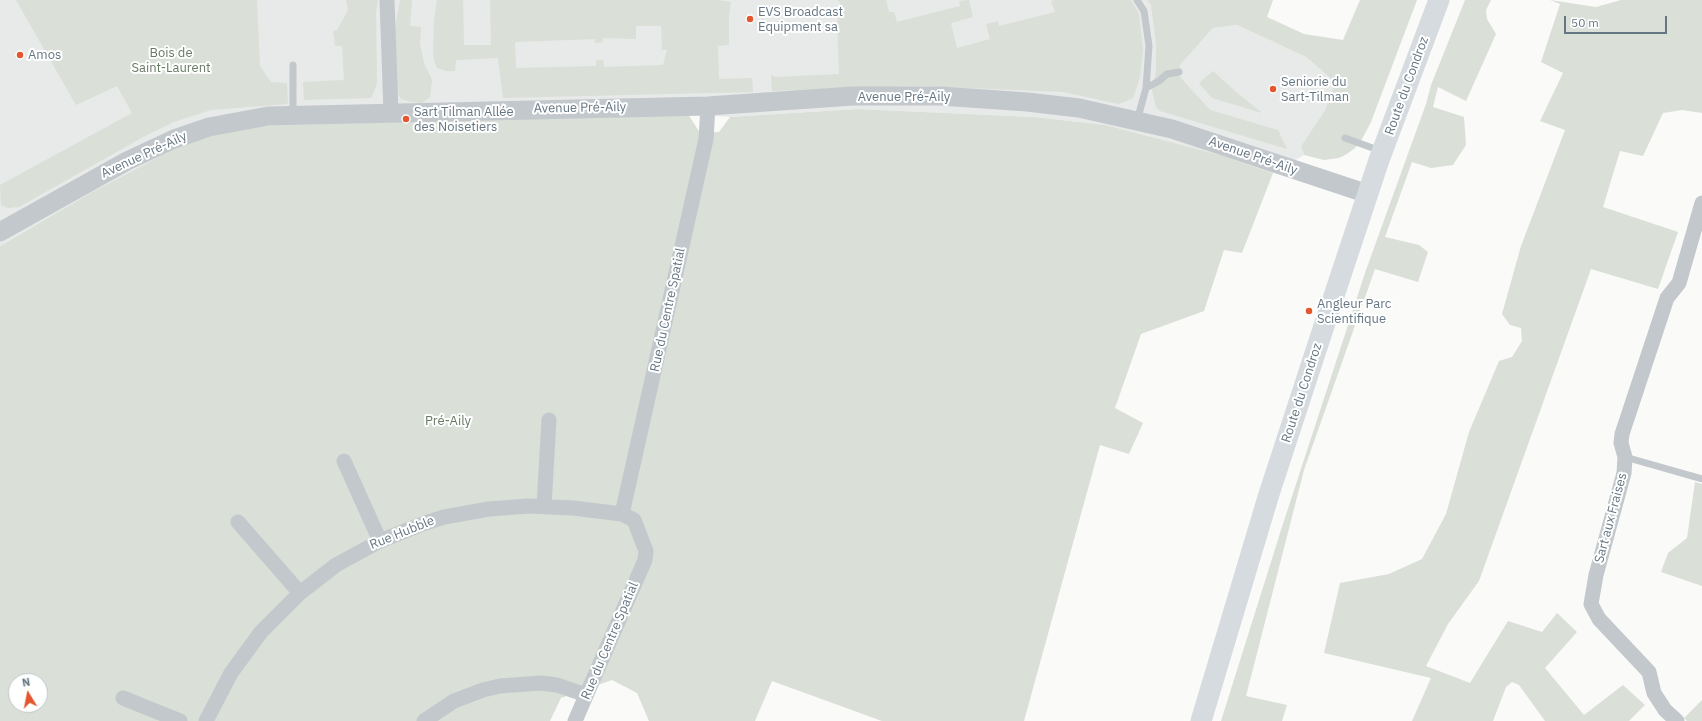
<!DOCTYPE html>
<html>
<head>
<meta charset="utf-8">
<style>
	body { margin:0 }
	#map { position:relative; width:1702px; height:721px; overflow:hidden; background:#fafaf8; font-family:"IBM Plex Sans",sans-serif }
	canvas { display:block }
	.north { position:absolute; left:8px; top:673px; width:40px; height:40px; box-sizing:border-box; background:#fff; border:1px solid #c1c8cd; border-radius:50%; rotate:350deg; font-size:11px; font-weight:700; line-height:16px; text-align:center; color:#657683 }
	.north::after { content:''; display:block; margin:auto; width:14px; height:18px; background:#e4572e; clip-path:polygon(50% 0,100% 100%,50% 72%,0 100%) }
	.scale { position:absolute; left:1564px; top:16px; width:103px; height:18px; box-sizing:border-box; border:2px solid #657683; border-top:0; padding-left:5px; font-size:12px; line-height:14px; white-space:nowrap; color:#657683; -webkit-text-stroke:3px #fff; paint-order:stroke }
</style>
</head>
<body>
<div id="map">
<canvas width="1702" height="721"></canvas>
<div class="north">N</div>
<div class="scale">50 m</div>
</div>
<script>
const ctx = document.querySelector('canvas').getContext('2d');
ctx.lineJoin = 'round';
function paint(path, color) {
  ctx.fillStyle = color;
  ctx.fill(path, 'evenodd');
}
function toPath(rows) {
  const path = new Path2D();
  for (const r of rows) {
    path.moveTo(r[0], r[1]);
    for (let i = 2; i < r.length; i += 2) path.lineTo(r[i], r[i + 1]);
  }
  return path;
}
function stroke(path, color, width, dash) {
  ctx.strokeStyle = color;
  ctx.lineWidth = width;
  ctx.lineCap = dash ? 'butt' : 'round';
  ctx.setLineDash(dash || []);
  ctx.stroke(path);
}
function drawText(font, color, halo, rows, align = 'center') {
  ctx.font = font + ' "IBM Plex Sans",sans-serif';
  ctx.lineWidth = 4;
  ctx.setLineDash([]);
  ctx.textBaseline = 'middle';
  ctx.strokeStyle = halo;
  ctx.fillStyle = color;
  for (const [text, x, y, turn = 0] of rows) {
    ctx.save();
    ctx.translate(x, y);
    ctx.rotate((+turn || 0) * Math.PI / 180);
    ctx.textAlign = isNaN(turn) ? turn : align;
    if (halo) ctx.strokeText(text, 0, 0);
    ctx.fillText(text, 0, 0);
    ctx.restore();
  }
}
paint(toPath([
	[0,0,1183,0,1180,65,1213,28,1237,25,1306,57,1335,82,1325,110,1301,146,1304,155,1273,173,1220,155,1106,125,1034,117,857,109,730,117,688,114,87,195,0,246]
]), '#e8e9e9');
paint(toPath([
	[16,0,257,0,260,66,271,82,287,83,288,104,211,110,174,122,145,136,19,207,8,208,1,205,0,185,132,113,117,86,76,105],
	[346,0,378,0,376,12,377,84,371,98,304,100,303,82,344,80,342,46,335,46,333,31,337,30,348,10],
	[400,0,412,0,410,26,421,27,420,44,424,63,432,80,430,97,422,103,411,102,401,99,394,87,394,33],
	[437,0,463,0,464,45,491,45,490,0,718,0,731,2,729,16,729,45,718,46,719,79,752,78,753,92,503,98,498,58,456,60,455,71,446,71,437,68,434,61,433,51,434,20],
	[636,26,661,26,662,50,667,50,663,65,604,67,603,60,596,60,596,66,516,68,515,42,595,39,595,43,603,42,603,38,636,39],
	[838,0,886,0,889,12,894,12,897,22,960,6,959,1,969,0,973,17,951,23,957,48,990,39,986,24,998,21,999,26,1055,12,1051,1,1055,0,1131,0,1139,14,1143,50,1140,77,1133,98,1119,104,1063,92,922,86,772,91,771,75,776,77,839,74,837,23,842,6],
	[1147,0,1273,0,1267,17,1304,34,1343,40,1360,0,1417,0,1371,122,1362,139,1355,148,1347,154,1339,158,1324,160,1304,155,1301,146,1325,110,1335,82,1306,57,1237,25,1213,28,1180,65,1180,77,1210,110,1278,130,1287,149,1160,111,1156,107,1152,90,1156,71,1156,43,1151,5],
	[1465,0,1491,0,1486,10,1487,19,1496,34,1466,101,1438,87,1433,107,1464,117,1466,145,1453,165,1431,168,1412,162,1385,237,1419,245,1428,252,1418,282,1375,269,1304,470,1246,696,1287,705,1282,721,1221,721,1281,530,1366,270,1426,104,1431,85],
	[1550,0,1596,7,1621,0,1702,0,1702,113,1682,110,1663,113,1643,156,1620,151,1603,207,1678,232,1658,289,1591,269,1479,581,1448,624,1426,666,1470,683,1508,621,1542,632,1557,613,1577,632,1545,668,1584,715,1623,685,1645,705,1629,721,1545,721,1519,685,1512,682,1506,687,1493,721,1412,721,1431,678,1324,653,1340,583,1389,574,1422,559,1446,514,1469,432,1499,361,1512,357,1522,341,1521,328,1510,325,1502,314,1521,246,1565,130,1540,121,1563,73,1541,62,1560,4],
	[1213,71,1236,92,1262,113,1212,98,1199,83],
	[857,109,1034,117,1106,125,1220,155,1273,173,1242,253,1224,250,1204,311,1141,334,1115,408,1143,423,1129,454,1100,445,1024,721,882,721,772,681,755,721,649,721,637,693,612,680,561,698,550,721,0,721,0,246,87,195,178,147,218,134,260,126,688,114,700,133,719,132,730,117],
	[16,681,40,681,40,705,16,705],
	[1695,482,1702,484,1702,586,1661,572,1668,553,1687,538],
	[1702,700,1702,721,1687,721,1684,718]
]), '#dadfd7');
stroke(toPath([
	[1137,0,1144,11,1149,46,1146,88,1137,121],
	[293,65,293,115],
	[1146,88,1159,81,1167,74,1179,72],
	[1345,138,1381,151],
	[1625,457,1702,479]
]), '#c3c8cc', 7);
stroke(toPath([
	[387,0,391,113],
	[344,461,380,541],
	[544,506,549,420],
	[622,514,706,139,708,106],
	[238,522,300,593],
	[123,698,180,721],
	[206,721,231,673,261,632,300,593,336,565,380,541,425,523,444,517,489,509,528,506,573,508,622,514,634,520,646,551,645,560,575,721],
	[424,721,454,701,483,690,500,686,541,683,557,685,586,695],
	[1677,721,1665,710,1654,693,1649,672,1599,619,1591,604,1596,575,1624,473,1625,457,1621,443,1622,434,1667,298,1679,283,1702,203]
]), '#c3c8cc', 15);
stroke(toPath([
	[0,232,127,161,174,139,209,127,268,116,708,106,853,96,941,96,1027,102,1079,108,1172,129,1368,194]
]), '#c3c8cc', 19);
stroke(toPath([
	[1201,721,1269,494,1322,332,1379,160,1439,0]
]), '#d6dbdf', 21);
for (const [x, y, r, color] of [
	[750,19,4,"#e4572e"],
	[20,55,4,"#e4572e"],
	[1273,89,4,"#e4572e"],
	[406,119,4,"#e4572e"],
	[1309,311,4,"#e4572e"]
]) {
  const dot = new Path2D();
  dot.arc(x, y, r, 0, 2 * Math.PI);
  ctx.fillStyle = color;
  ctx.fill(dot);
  stroke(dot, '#fff', 1.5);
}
drawText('13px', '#657683', '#fff', [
	["EVS Broadcast",758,12],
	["Equipment sa",758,27],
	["Amos",28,55],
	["Seniorie du",1281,82],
	["Sart-Tilman",1281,97],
	["Sart Tilman Allée",414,112],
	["des Noisetiers",414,127],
	["Angleur Parc",1317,304],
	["Scientifique",1317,319]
], 'left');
drawText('13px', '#687a64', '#fff', [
	["Bois de",171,53],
	["Saint-Laurent",171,68],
	["Pré-Aily",448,421]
]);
drawText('13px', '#657683', '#fff', [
	["Route du Condroz",1407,86,-70],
	["Avenue Pré-Aily",904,97],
	["Avenue Pré-Aily",580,108,-1],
	["Avenue Pré-Aily",144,155,-25],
	["Avenue Pré-Aily",1253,156,19],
	["Rue du Centre Spatial",668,310,-78],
	["Route du Condroz",1302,393,-72],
	["Sart aux Fraises",1611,518,-75],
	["Rue Hubble",402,533,-22],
	["Rue du Centre Spatial",610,641,-67]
]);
</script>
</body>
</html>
